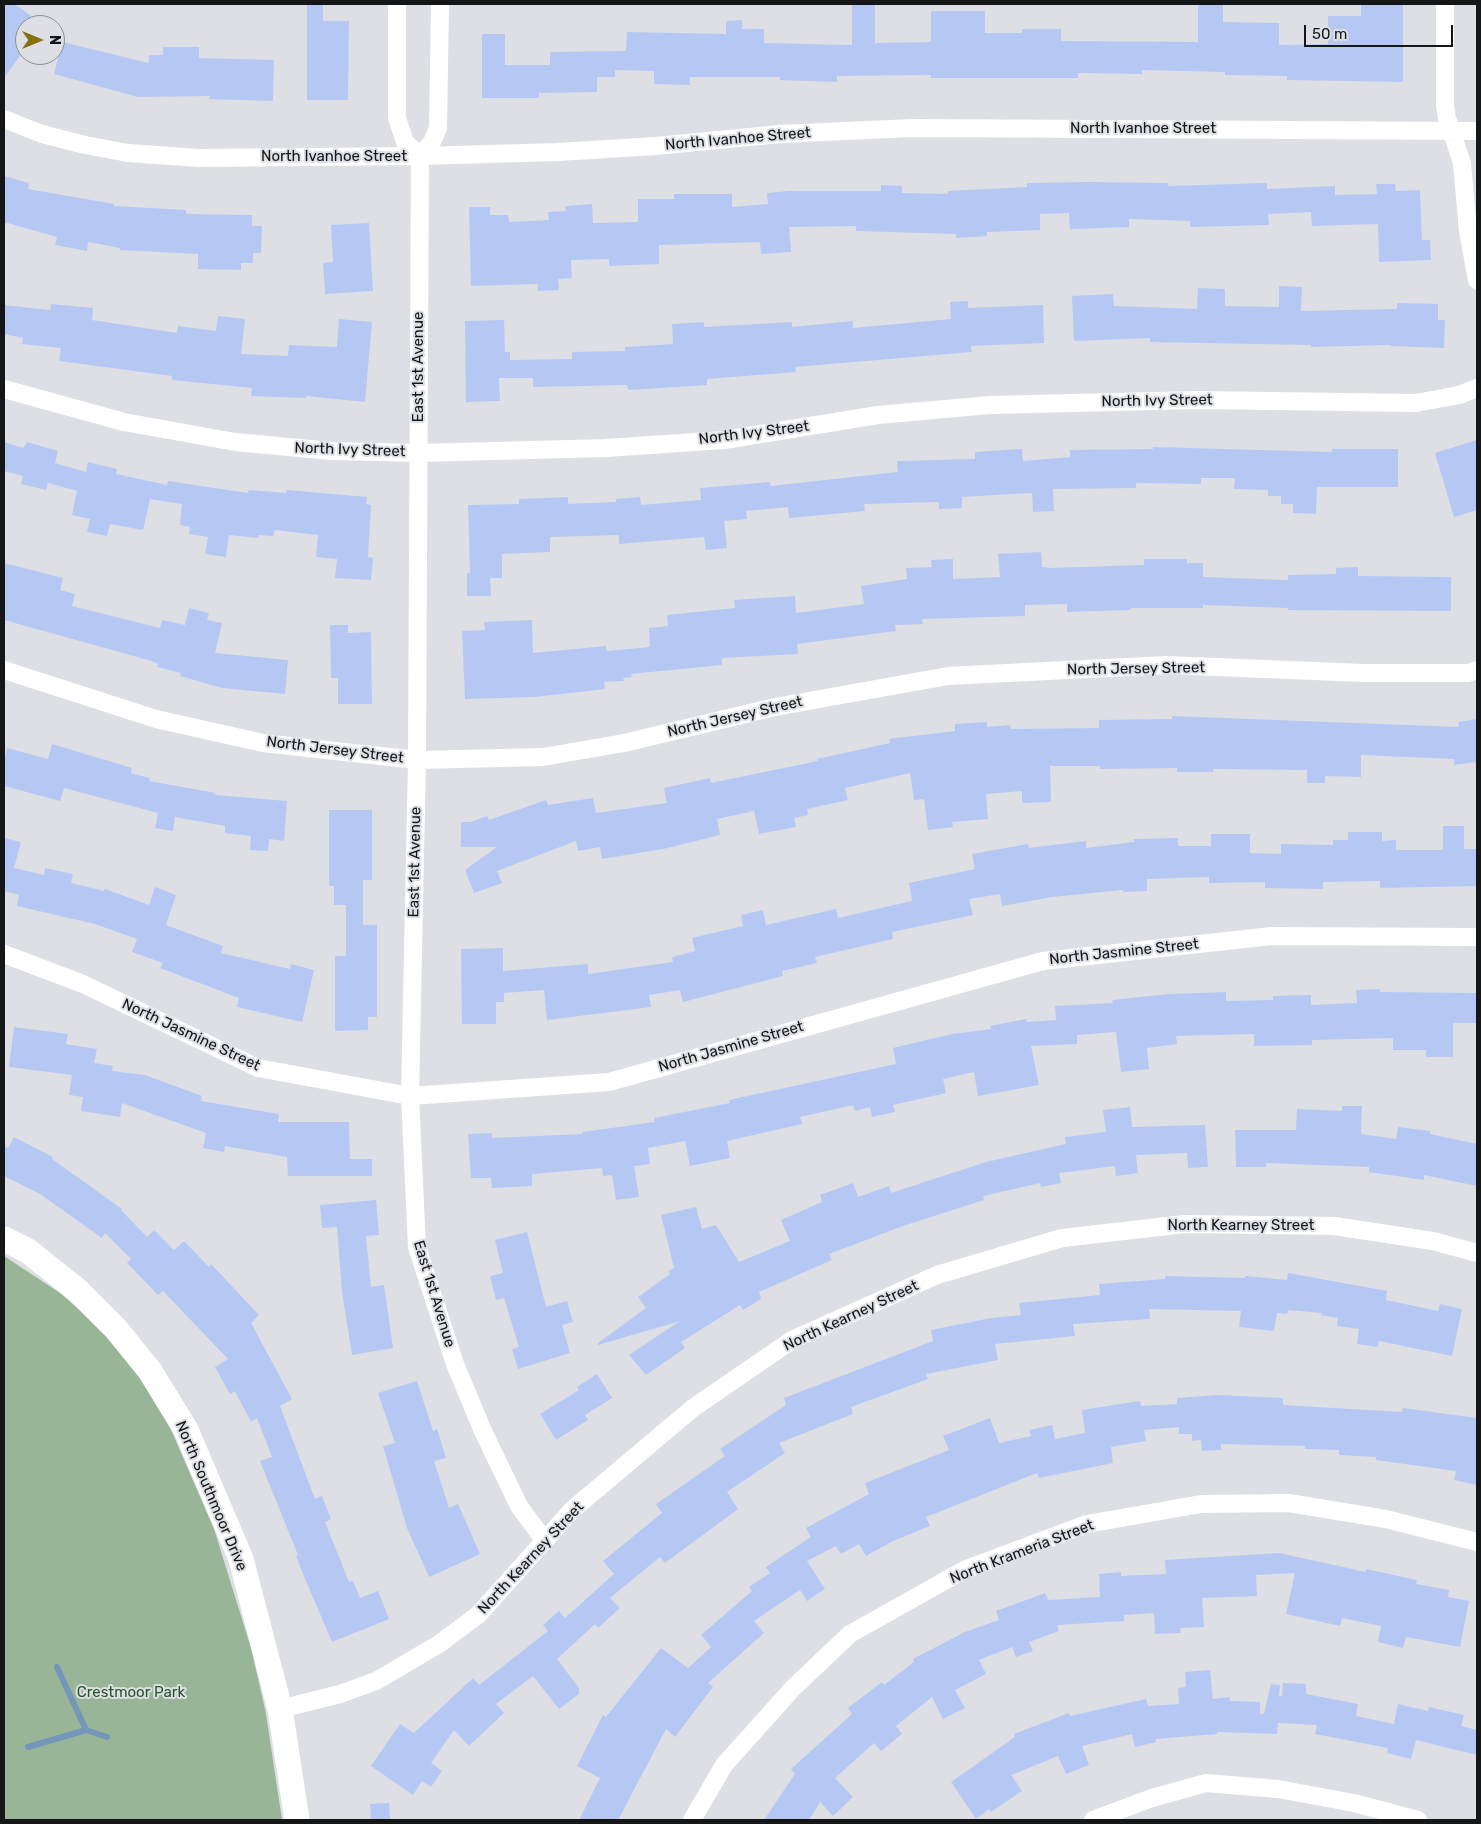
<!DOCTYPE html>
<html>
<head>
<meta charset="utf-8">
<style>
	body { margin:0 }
	#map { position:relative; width:1481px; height:1824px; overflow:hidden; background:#dddfe4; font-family:Rubik,sans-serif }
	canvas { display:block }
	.frame { position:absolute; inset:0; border:5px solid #151618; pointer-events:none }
	.north { position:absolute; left:15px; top:15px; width:50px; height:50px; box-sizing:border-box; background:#dddfe4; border:1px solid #8d8f92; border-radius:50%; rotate:90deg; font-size:14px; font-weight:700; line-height:20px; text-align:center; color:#151618 }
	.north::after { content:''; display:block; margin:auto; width:18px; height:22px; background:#887011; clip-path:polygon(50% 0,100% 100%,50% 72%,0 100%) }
	.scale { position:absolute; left:1304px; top:25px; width:149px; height:22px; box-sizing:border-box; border:2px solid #151618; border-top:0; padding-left:6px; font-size:15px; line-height:18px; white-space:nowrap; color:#151618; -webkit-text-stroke:4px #dddfe4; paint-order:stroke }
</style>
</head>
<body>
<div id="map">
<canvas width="1481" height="1824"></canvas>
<div class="frame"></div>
<div class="north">N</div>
<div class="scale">50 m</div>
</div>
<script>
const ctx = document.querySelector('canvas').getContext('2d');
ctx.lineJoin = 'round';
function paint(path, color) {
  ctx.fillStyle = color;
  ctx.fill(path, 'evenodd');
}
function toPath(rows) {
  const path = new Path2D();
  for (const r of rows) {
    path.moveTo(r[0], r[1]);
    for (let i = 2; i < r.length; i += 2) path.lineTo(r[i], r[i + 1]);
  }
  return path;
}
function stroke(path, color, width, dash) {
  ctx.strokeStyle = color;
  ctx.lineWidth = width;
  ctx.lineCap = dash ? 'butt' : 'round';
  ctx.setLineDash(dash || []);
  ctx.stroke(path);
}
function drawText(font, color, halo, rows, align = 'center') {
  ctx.font = font + ' Rubik,sans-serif';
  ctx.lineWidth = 4;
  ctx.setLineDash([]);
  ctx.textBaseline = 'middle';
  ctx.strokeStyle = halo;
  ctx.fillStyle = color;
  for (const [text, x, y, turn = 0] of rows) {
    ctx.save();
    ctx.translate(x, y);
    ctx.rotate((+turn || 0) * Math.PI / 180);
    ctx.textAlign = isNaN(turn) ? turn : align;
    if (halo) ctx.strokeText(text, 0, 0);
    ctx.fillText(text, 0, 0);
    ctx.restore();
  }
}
paint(toPath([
	[4,1256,60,1293,98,1326,135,1369,166,1418,214,1529,251,1648,266,1714,282,1820,4,1820]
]), '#99b598');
stroke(toPath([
	[57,1667,86,1730],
	[28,1747,86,1730,107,1737]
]), '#7496b9', 6);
paint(toPath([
	[4,4,15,4,43,25,25,25,25,49,4,78],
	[307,4,323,4,323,21,349,21,348,100,307,100],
	[852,4,875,4,875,43,931,42,931,11,985,11,985,33,1022,33,1022,29,1061,29,1061,41,1198,42,1198,4,1223,4,1223,22,1279,23,1279,45,1328,44,1328,16,1361,16,1361,4,1403,4,1403,82,1287,80,1287,76,1225,75,1225,72,1142,70,1142,74,1078,73,1078,78,931,78,931,75,837,76,837,82,780,80,780,77,690,77,690,85,654,84,654,71,615,70,615,77,597,77,597,92,539,93,539,98,482,98,482,34,505,34,505,65,550,65,550,52,626,51,627,32,726,34,726,21,742,20,742,29,764,29,764,43,852,45],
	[62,42,149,63,149,55,163,55,163,47,199,47,199,58,274,60,273,101,209,99,210,96,138,97,54,74],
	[4,176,29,183,28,189,114,204,114,206,186,210,186,214,252,215,252,226,262,226,261,253,253,253,253,263,241,263,241,270,198,269,198,254,120,250,120,248,88,242,87,251,55,245,57,237,4,222],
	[1088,182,1168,183,1168,186,1267,183,1267,189,1335,186,1335,195,1377,194,1376,184,1395,184,1396,191,1420,190,1422,240,1430,240,1431,260,1379,262,1378,224,1312,226,1311,212,1268,214,1269,225,1190,227,1190,221,1129,219,1129,227,1070,229,1069,213,1040,214,1040,230,987,232,987,236,956,238,956,234,856,231,856,226,789,227,791,252,761,254,760,242,659,245,659,264,609,266,609,259,571,260,572,278,558,279,559,290,538,291,538,284,471,286,469,207,490,207,490,215,508,215,509,222,549,220,548,212,566,211,565,206,592,204,593,223,638,222,638,199,674,199,674,194,732,194,732,207,768,204,767,193,789,191,881,191,881,185,902,186,902,193,948,194,947,191,1027,187,1027,183],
	[369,223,373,291,325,294,323,263,333,262,331,225],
	[1279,286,1302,287,1301,311,1397,309,1397,303,1438,304,1438,320,1445,320,1444,348,1390,346,1390,345,1311,347,1311,345,1150,342,1150,338,1074,341,1072,296,1113,294,1114,306,1197,309,1198,288,1225,289,1225,306,1279,307],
	[968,301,968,308,1043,305,1044,343,971,346,972,352,795,367,796,372,707,379,707,385,628,390,627,385,533,387,533,378,499,378,500,401,466,402,465,321,504,320,505,352,510,352,510,360,572,359,572,352,625,351,625,347,673,344,672,324,704,322,704,327,792,322,792,327,853,321,853,328,951,319,950,302],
	[51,304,93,308,92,320,177,333,178,326,216,331,218,316,245,319,241,354,288,356,289,345,337,347,339,319,372,322,365,402,306,396,306,398,251,396,252,388,172,380,172,376,59,361,61,348,22,344,23,338,4,334,4,305,50,310],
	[1477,440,1477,510,1454,517,1435,453],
	[4,442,23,448,27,442,58,451,55,463,86,472,88,462,117,469,116,474,167,485,168,481,248,493,249,490,286,493,287,490,367,497,366,504,371,505,368,557,373,558,371,580,335,578,337,559,316,557,318,535,275,530,273,536,258,535,258,538,229,535,226,557,205,554,208,537,189,534,190,527,180,525,182,504,150,499,143,530,110,524,107,536,87,532,90,519,72,515,77,491,48,483,46,490,21,484,23,476,4,471],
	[1153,447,1332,452,1332,449,1398,449,1398,487,1317,487,1316,514,1293,513,1293,504,1281,504,1281,496,1268,496,1268,490,1234,489,1235,478,1201,478,1201,484,1136,483,1136,488,1053,489,1054,511,1033,512,1032,493,962,497,962,508,939,509,939,502,864,504,865,511,789,518,788,507,746,511,747,519,724,521,727,548,706,550,704,537,619,544,619,535,550,537,550,552,502,554,502,578,490,578,491,596,467,596,467,573,470,573,468,505,519,504,519,499,568,497,568,504,616,502,616,499,640,497,641,505,701,500,700,488,770,482,771,486,898,472,897,461,975,459,975,452,1022,449,1023,461,1070,457,1070,450,1153,449],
	[1041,552,1042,567,1052,568,1144,565,1144,559,1187,559,1187,563,1203,563,1203,577,1288,580,1288,575,1336,574,1336,568,1358,567,1358,576,1451,577,1451,611,1288,610,1288,608,1203,605,1203,608,1131,608,1131,610,1067,612,1067,604,1025,605,1025,616,922,619,923,624,895,625,896,631,797,644,798,654,722,658,722,665,631,674,632,677,623,678,624,681,604,682,605,689,535,697,465,699,462,631,485,630,484,622,532,620,533,653,606,646,607,651,650,647,649,628,668,626,667,615,735,608,734,600,795,596,796,613,864,604,861,586,907,579,906,568,932,567,931,560,953,559,953,579,1000,577,998,554],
	[4,563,63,578,60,590,75,594,72,606,160,628,162,620,185,625,189,608,209,613,207,620,222,623,215,653,288,660,285,694,222,688,180,676,181,673,157,667,158,664,152,661,4,620],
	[330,625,348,625,348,633,371,632,372,704,338,704,338,678,331,678],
	[1172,716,1459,727,1458,722,1477,719,1477,762,1454,765,1454,759,1361,755,1361,777,1325,776,1325,783,1307,783,1307,770,1213,769,1213,772,1177,772,1177,768,1100,769,1100,766,1050,766,1051,802,1022,803,1022,791,986,794,988,819,952,822,953,827,928,830,924,799,914,800,910,773,845,788,848,800,807,809,808,815,794,818,796,827,759,834,754,811,717,819,720,835,663,849,602,859,600,847,578,851,576,841,497,871,502,883,474,893,465,870,497,847,461,847,461,822,471,822,487,816,489,820,546,800,548,805,593,798,596,813,667,803,664,788,710,778,711,783,818,761,817,759,890,743,889,739,955,731,955,724,987,722,987,727,1010,725,1011,729,1099,728,1099,720,1172,719],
	[52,744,132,768,131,773,150,778,149,781,216,793,215,795,287,801,284,841,269,839,268,851,250,850,251,836,225,833,225,826,175,817,173,831,155,828,158,813,64,788,60,801,4,786,4,762,7,748,48,759],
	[329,810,372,810,372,880,363,880,363,925,377,925,377,1017,368,1017,368,1030,335,1031,335,956,346,956,346,905,334,905,334,886,329,886],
	[1443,826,1464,826,1464,849,1477,849,1477,886,1380,888,1380,881,1323,882,1323,889,1265,888,1265,882,1209,883,1209,877,1147,879,1147,891,1123,892,1123,890,1052,897,1002,906,1000,894,969,899,973,915,892,932,893,939,815,957,817,963,782,971,783,976,683,1002,680,990,649,995,651,1007,547,1020,544,990,504,993,504,1002,496,1002,496,1024,462,1024,461,949,503,948,503,971,588,964,588,974,673,962,672,957,695,951,692,938,743,926,741,915,763,910,766,925,836,909,838,918,912,901,909,883,975,869,972,854,1028,844,1029,848,1086,841,1086,848,1134,842,1134,839,1178,838,1178,846,1211,846,1211,834,1250,834,1250,853,1281,854,1281,844,1333,845,1333,840,1348,840,1348,832,1382,832,1382,841,1396,840,1396,850,1443,850],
	[4,838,21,842,14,868,44,875,45,868,73,874,71,883,104,891,105,889,149,905,155,887,176,895,166,925,223,946,221,953,290,969,291,964,314,970,302,1022,237,1007,239,998,160,968,163,963,132,952,137,939,95,924,17,906,19,895,4,891],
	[1380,989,1380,992,1477,993,1477,1023,1453,1023,1453,1057,1426,1057,1426,1050,1393,1050,1393,1038,1312,1040,1312,1045,1254,1046,1254,1034,1176,1036,1177,1044,1147,1048,1149,1069,1121,1072,1116,1032,1077,1035,1077,1044,1031,1046,1039,1085,978,1096,974,1072,943,1079,946,1093,893,1105,895,1112,872,1117,870,1107,855,1111,853,1105,800,1117,802,1124,727,1141,730,1158,690,1166,685,1141,648,1148,650,1164,634,1166,639,1197,616,1200,612,1175,603,1176,602,1168,532,1174,532,1186,492,1188,491,1178,471,1178,468,1134,492,1133,492,1138,583,1134,583,1132,655,1122,654,1118,730,1103,729,1100,896,1064,893,1048,952,1034,991,1029,990,1026,1026,1019,1027,1022,1056,1020,1055,1006,1113,1003,1112,1000,1169,994,1226,992,1226,1001,1273,1000,1273,996,1311,995,1311,1005,1357,1003,1356,990],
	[14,1027,68,1034,66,1044,97,1049,94,1063,113,1066,112,1071,145,1075,202,1096,201,1101,279,1114,278,1122,349,1122,350,1159,372,1159,372,1176,288,1176,287,1157,225,1146,224,1152,203,1148,206,1133,122,1103,120,1117,81,1111,83,1097,69,1095,72,1075,9,1067],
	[1342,1106,1362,1106,1361,1134,1396,1139,1398,1127,1430,1131,1430,1134,1477,1144,1477,1186,1424,1175,1424,1180,1369,1172,1369,1167,1266,1163,1266,1167,1236,1167,1235,1130,1296,1130,1297,1109,1342,1111],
	[1130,1107,1132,1127,1205,1125,1208,1167,1188,1168,1187,1153,1136,1155,1138,1173,1116,1176,1115,1166,1059,1173,1061,1183,1041,1187,1040,1183,983,1196,984,1200,903,1226,829,1254,832,1260,759,1292,761,1299,743,1310,740,1305,681,1342,685,1348,646,1375,629,1355,680,1321,598,1345,598,1343,646,1308,638,1297,670,1274,668,1271,674,1268,661,1215,696,1207,702,1229,716,1225,739,1262,790,1241,781,1220,822,1202,820,1195,853,1183,858,1197,889,1186,891,1193,986,1162,1066,1144,1065,1137,1106,1132,1103,1110],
	[14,1137,53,1157,52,1159,122,1209,121,1210,147,1237,154,1230,174,1250,184,1241,209,1267,211,1264,259,1315,251,1323,292,1399,280,1406,315,1499,322,1496,331,1519,325,1522,349,1582,353,1581,360,1598,378,1591,389,1619,332,1642,303,1574,296,1556,298,1555,260,1461,272,1457,257,1418,251,1422,235,1391,230,1394,215,1367,228,1359,163,1291,158,1295,127,1263,131,1259,105,1233,102,1238,40,1194,4,1176,4,1146,8,1148],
	[376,1200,379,1235,366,1236,371,1287,384,1285,393,1348,352,1355,342,1292,337,1227,322,1228,320,1205],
	[527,1232,546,1307,567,1301,573,1322,562,1325,570,1353,518,1369,512,1349,519,1347,504,1298,496,1300,490,1276,503,1273,495,1240],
	[1288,1273,1387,1291,1386,1300,1438,1311,1440,1304,1462,1309,1452,1356,1379,1341,1378,1347,1357,1344,1359,1329,1337,1326,1338,1318,1321,1315,1322,1313,1288,1310,1287,1314,1277,1313,1274,1331,1239,1327,1241,1311,1149,1309,1150,1319,1073,1324,1075,1336,995,1344,998,1360,926,1374,928,1379,851,1407,853,1414,779,1443,785,1453,727,1492,738,1509,665,1563,660,1557,610,1598,620,1608,598,1628,595,1624,557,1659,579,1688,579,1694,559,1709,533,1676,496,1704,504,1713,469,1746,454,1730,431,1763,442,1771,431,1787,422,1781,413,1795,371,1766,400,1724,414,1733,473,1678,479,1685,548,1631,543,1625,559,1611,565,1618,614,1574,603,1561,662,1513,656,1504,725,1456,720,1449,786,1405,784,1398,933,1341,931,1330,991,1318,1021,1315,1019,1303,1100,1295,1099,1284,1165,1279,1165,1276,1245,1278,1245,1276,1287,1280],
	[597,1374,612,1398,585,1415,588,1420,556,1440,540,1414,579,1390,577,1387],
	[417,1381,433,1431,437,1429,446,1458,434,1461,449,1508,458,1504,480,1554,429,1577,407,1528,383,1446,395,1443,378,1393],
	[1217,1395,1283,1398,1283,1405,1402,1412,1403,1408,1477,1418,1477,1485,1454,1480,1456,1471,1376,1460,1376,1457,1339,1455,1339,1450,1305,1449,1305,1446,1221,1444,1221,1450,1202,1451,1201,1440,1192,1441,1192,1434,1179,1434,1179,1427,1144,1430,1146,1441,1111,1447,1113,1463,1039,1478,1037,1473,926,1517,930,1526,893,1541,866,1556,859,1544,841,1554,836,1546,807,1561,825,1589,807,1601,800,1590,754,1621,764,1633,708,1683,713,1687,675,1737,666,1729,618,1820,579,1820,600,1778,577,1766,603,1715,606,1717,661,1648,688,1668,711,1647,701,1635,752,1591,749,1587,770,1573,766,1567,811,1537,806,1528,869,1494,865,1483,949,1450,943,1436,990,1418,999,1443,1031,1436,1029,1430,1052,1425,1055,1439,1085,1433,1082,1410,1140,1401,1141,1406,1177,1404,1177,1398],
	[1279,1553,1366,1572,1366,1569,1417,1580,1416,1584,1449,1590,1448,1597,1469,1601,1460,1647,1406,1637,1403,1648,1378,1642,1381,1626,1342,1618,1340,1626,1286,1614,1295,1573,1256,1575,1257,1596,1202,1598,1204,1627,1180,1628,1181,1633,1155,1634,1154,1613,1124,1615,1124,1621,1057,1625,1059,1631,1029,1642,1033,1651,1016,1657,1012,1647,979,1660,986,1674,955,1690,965,1708,943,1719,932,1697,896,1726,902,1734,881,1751,874,1743,835,1778,853,1797,833,1816,820,1802,809,1820,764,1820,795,1774,791,1769,852,1714,848,1708,882,1682,884,1685,914,1662,913,1659,965,1632,999,1620,996,1611,1045,1593,1048,1600,1100,1597,1099,1574,1121,1572,1121,1576,1166,1574,1165,1560],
	[1210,1670,1213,1699,1230,1697,1230,1701,1260,1702,1260,1714,1264,1714,1271,1684,1280,1685,1279,1696,1282,1696,1283,1683,1306,1684,1306,1694,1358,1704,1356,1716,1394,1724,1398,1704,1428,1711,1429,1707,1464,1715,1461,1726,1477,1730,1477,1755,1416,1740,1411,1759,1387,1753,1388,1748,1315,1734,1317,1725,1278,1723,1277,1734,1217,1732,1217,1734,1155,1739,1156,1742,1135,1747,1132,1734,1082,1746,1089,1765,1066,1774,1058,1756,1011,1775,1022,1791,991,1812,989,1809,976,1819,951,1782,1015,1737,1014,1734,1069,1713,1070,1716,1146,1699,1148,1706,1179,1704,1178,1688,1186,1687,1185,1672],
	[389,1803,390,1820,371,1820,370,1804]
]), '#b5c8f4');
stroke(toPath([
	[397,4,397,118,405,142,420,156],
	[440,4,438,128,432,142,420,156,417,760,410,1096,417,1247,455,1364,482,1429,519,1506,544,1540],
	[1445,4,1445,106,1447,118,1462,163,1468,231,1477,280],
	[4,119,42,134,85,145,128,153,198,158,420,156,558,152,656,146,780,134,912,128,1477,131],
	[4,389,124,422,235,442,332,451,419,453,606,448,724,440,878,415,990,405,1198,400,1416,403,1459,395,1477,388],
	[4,670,156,719,263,743,417,760,543,757,624,743,775,707,948,676,1167,665,1363,673,1468,673,1477,670],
	[4,954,83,984,258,1068,410,1096,609,1082,1043,961,1272,936,1477,937],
	[280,1709,340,1694,376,1681,439,1644,478,1615,572,1510,693,1408,792,1340,937,1275,1062,1238,1185,1224,1334,1226,1433,1241,1477,1253],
	[692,1820,724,1765,793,1688,850,1634,964,1570,1087,1524,1201,1504,1289,1503,1386,1519,1477,1542],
	[1093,1820,1152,1798,1206,1783,1278,1789,1354,1803,1418,1820]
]), '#fff', 18);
stroke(toPath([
	[4,1239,28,1251,77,1290,116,1329,150,1371,186,1430,241,1559,280,1709,297,1820]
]), '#fff', 25);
drawText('15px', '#151618', '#dddfe4', [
	["North Ivanhoe Street",1143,129],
	["North Ivanhoe Street",738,139,-5],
	["North Ivanhoe Street",334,157],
	["East 1st Avenue",419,367,-90],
	["North Ivy Street",1157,401,-1],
	["North Ivy Street",754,433,-7],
	["North Ivy Street",350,450,2],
	["North Jersey Street",1136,669,-1],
	["North Jersey Street",735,717,-13],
	["North Jersey Street",335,750,7],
	["East 1st Avenue",415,862,-89],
	["North Jasmine Street",1124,952,-6],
	["North Jasmine Street",191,1035,25],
	["North Jasmine Street",731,1047,-16],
	["North Kearney Street",1241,1226],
	["East 1st Avenue",434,1294,73],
	["North Kearney Street",851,1316,-25],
	["North Southmoor Drive",211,1496,67],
	["North Krameria Street",1022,1552,-21],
	["North Kearney Street",531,1558,-47]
]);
drawText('15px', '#245625', '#dddfe4', [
	["Crestmoor Park",131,1693]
]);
</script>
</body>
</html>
